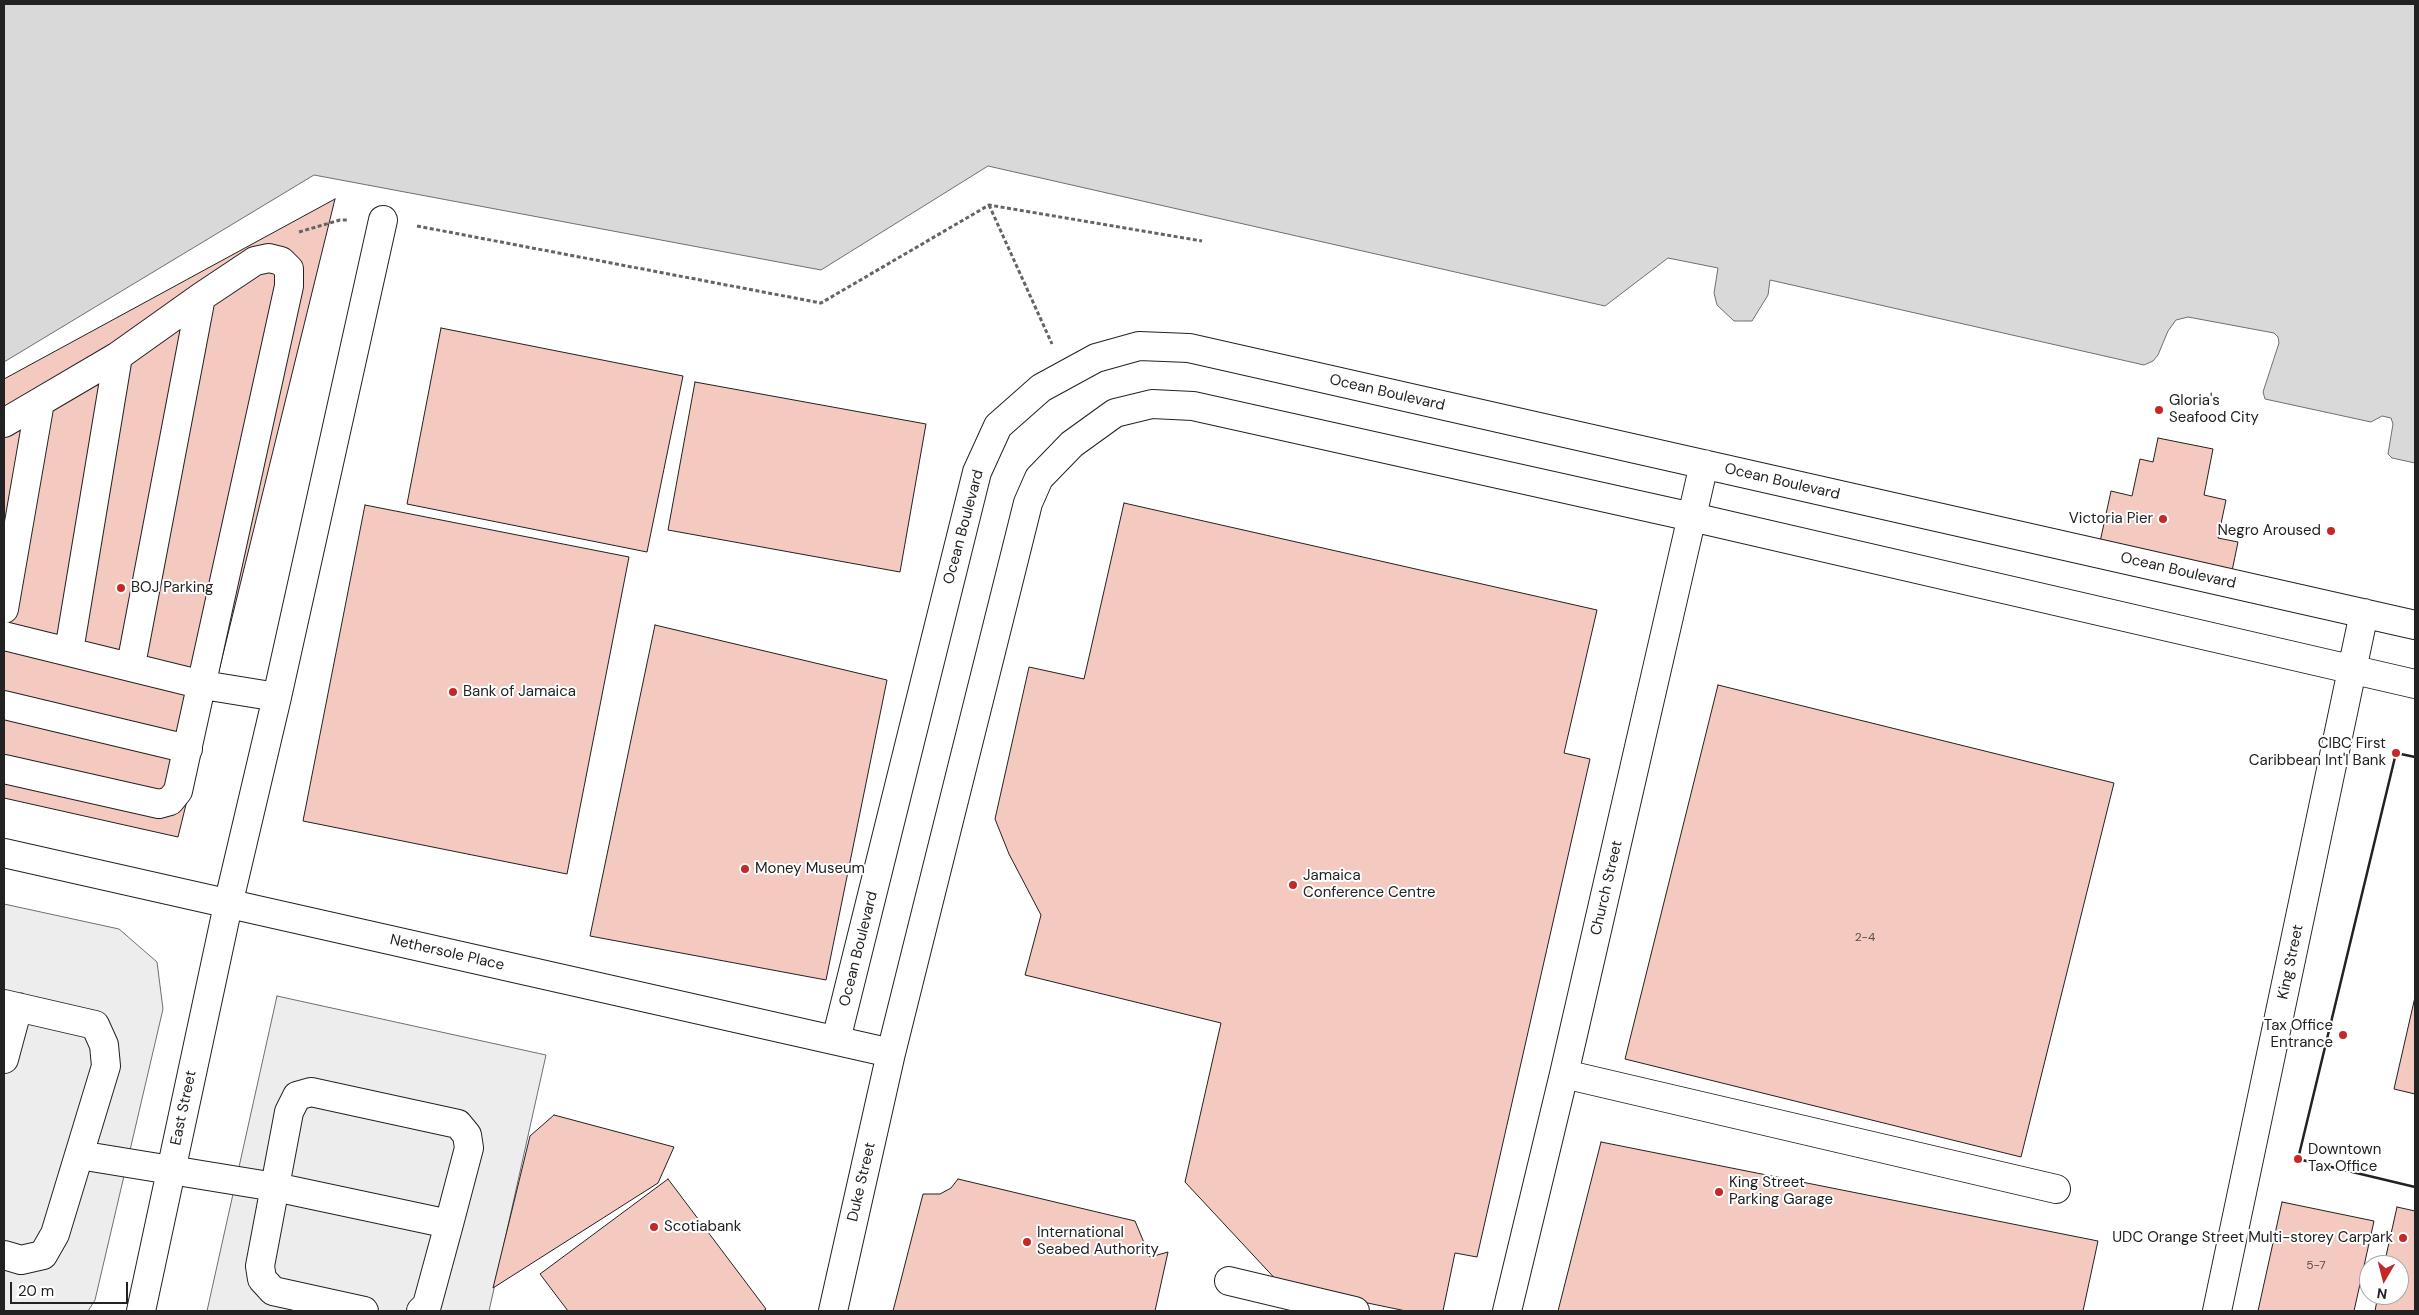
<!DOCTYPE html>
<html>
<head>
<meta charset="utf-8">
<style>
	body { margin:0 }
	#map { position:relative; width:2419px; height:1315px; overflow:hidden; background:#fff; font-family:"DM Sans",sans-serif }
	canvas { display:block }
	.frame { position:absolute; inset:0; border:5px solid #222; pointer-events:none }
	.north { position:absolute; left:2359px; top:1255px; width:50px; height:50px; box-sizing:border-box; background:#fff; border:1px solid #a7a7a7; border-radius:50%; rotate:188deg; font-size:14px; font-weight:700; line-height:20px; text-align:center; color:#222 }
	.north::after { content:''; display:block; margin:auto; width:18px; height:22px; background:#c62828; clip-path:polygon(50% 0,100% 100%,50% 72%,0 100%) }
	.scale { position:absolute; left:10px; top:1282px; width:118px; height:22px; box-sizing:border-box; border:2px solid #222; border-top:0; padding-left:6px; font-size:15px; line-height:18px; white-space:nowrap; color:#222; -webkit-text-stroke:4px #fff; paint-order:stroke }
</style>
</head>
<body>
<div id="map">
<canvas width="2419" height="1315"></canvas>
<div class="frame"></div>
<div class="north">N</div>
<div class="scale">20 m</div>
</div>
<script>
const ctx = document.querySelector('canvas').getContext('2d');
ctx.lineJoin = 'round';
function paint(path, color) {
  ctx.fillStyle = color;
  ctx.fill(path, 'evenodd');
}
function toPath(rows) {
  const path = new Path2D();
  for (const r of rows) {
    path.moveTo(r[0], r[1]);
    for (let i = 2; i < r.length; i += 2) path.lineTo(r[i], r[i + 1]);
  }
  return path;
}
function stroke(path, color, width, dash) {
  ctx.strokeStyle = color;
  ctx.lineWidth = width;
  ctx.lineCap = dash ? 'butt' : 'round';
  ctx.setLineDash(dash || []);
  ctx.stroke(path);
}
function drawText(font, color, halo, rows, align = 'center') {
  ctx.font = font + ' "DM Sans",sans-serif';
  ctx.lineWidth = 4;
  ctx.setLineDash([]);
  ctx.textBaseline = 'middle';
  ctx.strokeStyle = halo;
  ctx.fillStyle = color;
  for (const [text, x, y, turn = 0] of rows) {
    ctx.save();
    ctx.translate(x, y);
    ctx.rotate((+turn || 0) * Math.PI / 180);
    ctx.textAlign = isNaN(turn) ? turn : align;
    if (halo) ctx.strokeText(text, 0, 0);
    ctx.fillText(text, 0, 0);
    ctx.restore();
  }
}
const parking = toPath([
	[4,904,119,929,157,962,163,1009,95,1300,88,1311,4,1311,4,904],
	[277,996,546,1055,489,1311,207,1311,277,996]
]);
paint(parking, '#ededed');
stroke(parking, '#6f6f6f', 1);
const water = toPath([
	[4,4,2415,4,2415,463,2392,458,2388,454,2393,424,2391,418,2382,416,2371,422,2265,399,2263,392,2279,343,2278,337,2274,333,2188,317,2176,320,2168,331,2158,355,2153,361,2144,365,1770,280,1768,295,1752,321,1734,321,1717,305,1714,293,1718,268,1668,258,1605,306,988,166,821,270,314,175,4,362,4,4]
]);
paint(water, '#d9d9d9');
stroke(water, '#6f6f6f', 1);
const building = toPath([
	[335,199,178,837,4,798,4,379,335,199],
	[441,328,683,376,647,552,407,504,441,328],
	[695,382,926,424,900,572,668,530,695,382],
	[2158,438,2213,449,2204,495,2226,500,2218,538,2238,542,2232,571,2100,542,2111,491,2132,496,2140,459,2153,462,2158,438],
	[1124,503,1597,610,1564,753,1590,759,1477,1257,1455,1253,1443,1311,1406,1311,1281,1285,1185,1182,1221,1023,1025,975,1041,915,1009,854,995,819,1029,667,1084,679,1124,503],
	[365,505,629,557,567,874,303,821,365,505],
	[655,625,887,680,826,980,590,936,655,625],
	[1718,685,2114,783,2021,1157,1625,1059,1718,685],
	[2415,997,2415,1094,2394,1089,2415,997],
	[554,1115,674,1147,658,1183,493,1288,530,1136,554,1115],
	[1601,1142,2098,1241,2083,1311,1558,1311,1601,1142],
	[668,1179,766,1309,763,1311,568,1311,540,1274,668,1179],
	[958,1179,1135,1221,1150,1257,1168,1252,1155,1311,893,1311,923,1194,940,1194,951,1188,958,1179],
	[2282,1202,2374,1221,2354,1311,2258,1311,2282,1202],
	[2397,1207,2415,1211,2415,1311,2375,1311,2378,1295,2399,1295,2399,1265,2384,1265,2397,1207]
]);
paint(building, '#f3c9c0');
stroke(building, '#222', 1);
const minor = toPath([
	[4,423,118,356,201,297,255,261,269,258,281,261,289,269,289,286,178,791,170,801,159,804,4,769],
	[4,609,40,402],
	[4,636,203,685,277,697],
	[69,651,118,356],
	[131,665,201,297],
	[4,705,188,749],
	[4,853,891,1053],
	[4,1004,95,1025,104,1045,106,1066,55,1234,43,1255,21,1260,4,1255],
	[836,1040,977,472,998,426,1041,388,1096,358,1139,346,1189,348,2415,625],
	[4,1059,18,1007],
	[1564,1074,2056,1189],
	[79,1155,275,1187,449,1224],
	[1229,1281,1355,1311],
	[141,1311,228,905,277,697,383,220],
	[364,1311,273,1291,262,1279,260,1266,289,1112,297,1096,311,1092,458,1124,467,1135,469,1148,449,1224,427,1305,421,1311],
	[833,1311,891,1053,1028,503,1039,478,1072,444,1115,413,1152,404,1193,406,1692,517,2415,684],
	[1507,1311,1564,1074,1704,464],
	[2217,1311,2364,613]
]);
stroke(minor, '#222', 30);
stroke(toPath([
	[989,205,1052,344],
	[417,226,821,303,989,205,1202,241],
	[299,232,340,220,349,220]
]), '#646464', 3, [4, 2.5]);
stroke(minor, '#fff', 28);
stroke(toPath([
	[2415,757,2396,753,2298,1159,2415,1187]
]), '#222', 2.5);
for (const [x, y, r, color] of [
	[2159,410,5,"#c62828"],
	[2163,519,5,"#c62828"],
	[2331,531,5,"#c62828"],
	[121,588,5,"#c62828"],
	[453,692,5,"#c62828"],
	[2396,753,5,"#c62828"],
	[745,869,5,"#c62828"],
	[1293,885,5,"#c62828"],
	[2343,1035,5,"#c62828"],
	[2298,1159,5,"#c62828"],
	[1719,1192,5,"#c62828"],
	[654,1227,5,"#c62828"],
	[2403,1238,5,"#c62828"],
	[1027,1242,5,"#c62828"]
]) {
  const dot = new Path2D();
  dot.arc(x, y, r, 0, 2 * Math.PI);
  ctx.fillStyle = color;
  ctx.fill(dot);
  stroke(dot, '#fff', 2);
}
drawText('12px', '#564c4a', null, [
	["2-4",1865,938],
	["5-7",2316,1266]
]);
drawText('15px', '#222', '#fff', [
	["Ocean Boulevard",1387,393,13],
	["Ocean Boulevard",1782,482,13],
	["Ocean Boulevard",964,527,-75],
	["Ocean Boulevard",2178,571,13],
	["Church Street",1607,888,-77],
	["Ocean Boulevard",859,949,-76],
	["Nethersole Place",447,953,13],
	["King Street",2291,962,-78],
	["East Street",184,1108,-78],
	["Duke Street",862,1182,-77]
]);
drawText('15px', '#222', '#fff', [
	["Gloria's",2169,401],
	["Seafood City",2169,418],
	["Victoria Pier",2153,519,"right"],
	["Negro Aroused",2321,531,"right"],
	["BOJ Parking",131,588],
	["Bank of Jamaica",463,692],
	["CIBC First",2386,744,"right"],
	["Caribbean Int'l Bank",2386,761,"right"],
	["Money Museum",755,869],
	["Jamaica",1303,876],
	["Conference Centre",1303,893],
	["Tax Office",2333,1026,"right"],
	["Entrance",2333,1043,"right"],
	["Downtown",2308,1150],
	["Tax Office",2308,1167],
	["King Street",1729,1183],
	["Parking Garage",1729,1200],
	["Scotiabank",664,1227],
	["International",1037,1233],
	["Seabed Authority",1037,1250],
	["UDC Orange Street Multi-storey Carpark",2393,1238,"right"]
], 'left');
</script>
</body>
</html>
